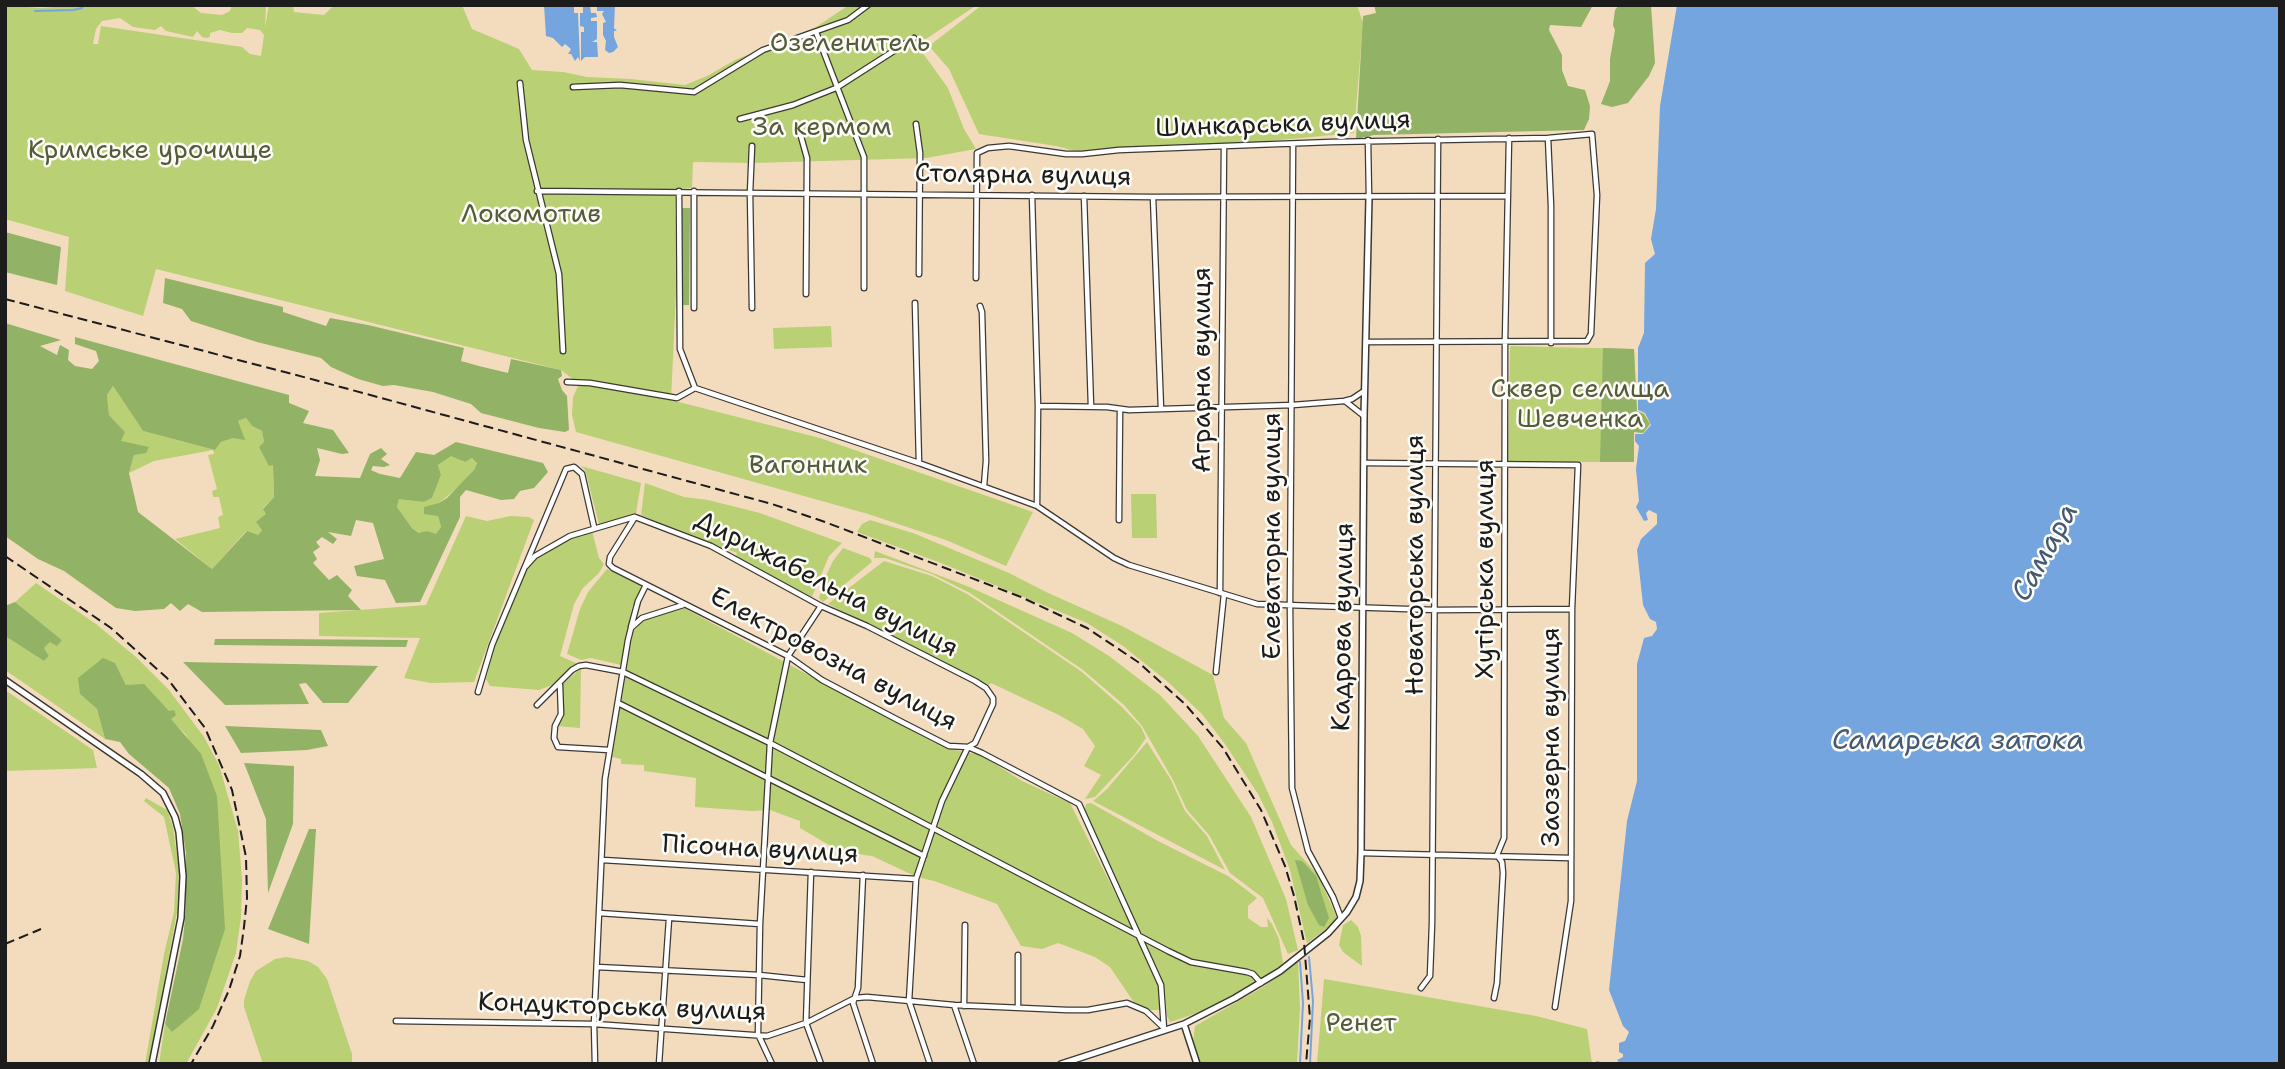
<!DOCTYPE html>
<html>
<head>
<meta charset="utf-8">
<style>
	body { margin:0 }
	#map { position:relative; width:2285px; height:1069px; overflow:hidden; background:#f3dcbe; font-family:"Shantell Sans",sans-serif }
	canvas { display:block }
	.frame { position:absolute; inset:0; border:7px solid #1c1c1c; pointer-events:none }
</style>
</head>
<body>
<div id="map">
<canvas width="2285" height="1069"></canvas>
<div class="frame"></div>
</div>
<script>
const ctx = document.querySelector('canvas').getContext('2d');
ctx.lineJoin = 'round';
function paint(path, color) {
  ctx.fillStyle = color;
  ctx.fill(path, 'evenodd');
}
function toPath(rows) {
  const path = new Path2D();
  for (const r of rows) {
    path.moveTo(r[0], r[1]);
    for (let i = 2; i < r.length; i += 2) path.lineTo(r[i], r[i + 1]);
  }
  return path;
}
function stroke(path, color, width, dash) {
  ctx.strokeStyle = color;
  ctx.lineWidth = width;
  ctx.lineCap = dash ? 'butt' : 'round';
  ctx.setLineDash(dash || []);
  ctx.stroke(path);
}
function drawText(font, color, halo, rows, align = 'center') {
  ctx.font = font + ' "Shantell Sans",sans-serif';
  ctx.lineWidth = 5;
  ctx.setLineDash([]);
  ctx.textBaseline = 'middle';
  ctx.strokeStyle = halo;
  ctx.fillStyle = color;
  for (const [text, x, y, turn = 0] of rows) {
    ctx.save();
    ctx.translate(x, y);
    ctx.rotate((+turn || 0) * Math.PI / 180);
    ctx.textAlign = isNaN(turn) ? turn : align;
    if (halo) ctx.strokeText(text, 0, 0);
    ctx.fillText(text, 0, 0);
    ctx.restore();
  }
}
paint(toPath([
	[5,5,40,8,80,5,191,5,201,13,222,15,230,11,232,5,266,5,265,27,269,5,293,5,294,12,324,15,334,5,462,5,472,29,519,49,532,70,563,72,587,77,631,79,685,85,707,76,735,60,816,27,849,5,977,5,917,45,948,88,964,129,976,149,926,158,754,163,693,162,692,188,675,189,676,292,671,400,820,438,1033,512,1006,566,946,540,868,514,576,432,572,415,573,397,579,384,561,370,156,269,143,316,65,291,69,237,5,219],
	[120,18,133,27,155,30,161,26,166,31,193,37,197,31,202,37,206,38,210,37,210,33,220,30,232,33,242,33,247,28,260,30,264,35,261,56,250,54,242,47,101,26,98,44,93,44,96,29,102,21],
	[982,5,1357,5,1363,23,1354,133,1226,145,1083,153,1056,146,979,134,949,69,929,46],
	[831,326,832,347,774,349,773,328],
	[1510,346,1634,349,1637,411,1644,414,1650,424,1643,433,1634,432,1634,462,1508,462],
	[113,386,143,431,215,450,221,442,233,438,238,421,246,418,252,426,262,431,264,442,273,464,274,497,263,508,267,513,262,530,257,536,246,531,212,569,175,539,220,528,218,517,223,515,219,497,213,497,212,491,217,489,208,455,214,454,213,450,154,461,129,473,134,455,131,444,120,441,125,432,109,415,107,395],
	[452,455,464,462,472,458,477,462,474,470,462,484,439,503,438,516,441,527,436,535,420,533,412,528,397,507,399,498,424,502,432,498,441,475,438,465],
	[581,466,641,483,636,513,617,522,599,524,585,470],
	[645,483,684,497,708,500,760,513,842,543,829,556,812,597,736,557,737,553,729,550,727,553,641,515],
	[1156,494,1157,538,1132,538,1131,494],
	[466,516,487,521,510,516,529,517,534,520,474,682,431,683,404,678,420,638,319,636,319,613,426,605],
	[870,520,913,533,1009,573,1046,592,1122,626,1213,675,1224,718,1246,743,1291,845,1318,875,1338,920,1307,943,1290,870,1272,822,1258,794,1225,744,1202,714,1168,682,1123,646,1087,623,941,563,857,532,862,524],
	[592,531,599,558,604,564,599,573,583,588,574,604,560,656,576,663,576,666,555,684,539,690,490,686,486,679,495,646,525,571,536,559,571,538],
	[843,548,870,558,872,562,823,602,819,598,825,578,833,561],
	[875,551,967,586,1072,633,1109,656,1160,695,1198,736,1251,817,1286,899,1298,950,1288,954,1263,898,1230,873,1209,835,1187,810,1173,780,1142,726,1124,705,1083,670,970,593,932,574,885,558,874,558],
	[884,561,932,576,969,595,1082,672,1122,707,1141,727,1146,738,1134,755,1095,797,1085,799,1101,775,1084,766,1095,746,1083,729,1059,715,991,683,987,686,828,604],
	[607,569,643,586,632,607,621,665,591,658,581,660,567,654,580,609,588,592],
	[36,583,96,624,136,657,169,690,204,737,219,765,238,831,242,879,241,917,236,953,217,1008,186,1064,159,1064,165,1024,173,1032,217,817,217,796,186,735,170,719,169,711,160,703,126,685,115,663,80,694,97,709,105,739,5,670,5,636,44,661,49,656,44,648,50,642,62,640,15,602],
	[684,608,933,742,949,749,981,755,1022,781,1070,803,1155,973,1159,988,1160,1010,1148,1010,1133,1001,1110,967,1095,957,1058,943,1042,949,1021,946,997,904,934,881,917,877,872,856,851,853,834,848,800,828,800,821,770,810,752,811,695,807,696,778,644,771,644,765,621,764,621,759,612,757,633,632,643,621],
	[581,668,580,728,556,726,562,715,562,685],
	[5,690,93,750,97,768,5,771],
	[1147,742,1171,780,1185,811,1207,836,1225,870,1093,801,1107,789],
	[146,798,167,810,173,827,179,870,177,912,149,1064,145,1064,164,954,174,912,176,873,164,817,144,801],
	[1091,803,1158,841,1228,876,1257,898,1248,906,1248,918,1261,927,1268,927,1267,918,1272,924,1279,939,1283,963,1278,970,1216,1007,1170,1022,1167,1016,1165,990,1161,977,1088,822,1085,809,1086,804],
	[1351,920,1358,927,1361,936,1362,966,1343,952,1339,945,1343,925],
	[286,957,308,961,318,967,327,979,352,1054,352,1064,263,1064,244,1007,244,1000,250,981,256,971,275,959],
	[1298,961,1300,1008,1297,1064,1200,1064,1193,1042,1195,1026,1263,987],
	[1324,979,1536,1016,1587,1029,1592,1064,1317,1064]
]), '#b9d074');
paint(toPath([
	[1359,5,1363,16,1376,13,1374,5,1593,5,1581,27,1550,25,1549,30,1562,55,1562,70,1568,86,1585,90,1590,106,1589,119,1584,130,1374,135,1356,139,1363,16],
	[1619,5,1651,5,1655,63,1649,76,1628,103,1612,107,1601,104,1610,81,1610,59,1615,30,1613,25,1615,10],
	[681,208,690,208,689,305,681,305],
	[5,232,61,247,57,285,5,272],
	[165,278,283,307,283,312,326,326,330,318,368,325,464,348,461,361,479,366,508,373,511,359,561,370,562,376,558,379,562,390,567,396,569,430,565,432,539,428,481,413,471,404,433,392,394,385,383,386,358,379,331,367,321,358,257,342,191,321,182,309,163,303],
	[5,323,61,340,40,346,57,355,60,345,69,350,68,360,75,366,92,369,99,361,96,351,75,344,75,337,289,395,289,403,309,411,303,423,333,430,349,453,342,454,317,448,320,460,315,476,360,478,370,454,381,448,387,454,381,459,390,465,384,467,373,466,371,470,380,474,400,478,416,452,434,455,456,442,543,463,548,472,534,488,520,491,514,499,501,500,466,490,460,497,460,517,420,602,396,603,385,580,357,576,354,566,384,559,373,523,356,520,351,536,328,532,337,539,333,544,322,537,316,542,320,547,313,552,317,559,313,563,329,580,337,575,352,590,348,596,361,610,202,612,188,604,180,611,171,603,164,609,135,611,116,608,64,571,38,559,5,536],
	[113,386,143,431,215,450,221,442,233,438,245,440,238,421,246,418,252,426,262,431,264,442,259,447,269,466,273,465,274,497,263,509,266,514,256,522,262,530,258,535,247,531,212,569,138,512,129,473,134,455,146,453,149,447,121,441,125,432,109,415,107,395],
	[451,456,465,462,472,458,477,463,474,470,447,498,439,503,424,507,424,514,438,516,441,527,436,534,427,531,419,533,412,528,397,507,399,499,424,502,432,498,441,475,438,465],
	[1603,348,1634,349,1637,411,1644,414,1650,424,1643,433,1634,432,1634,462,1600,462],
	[15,602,62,640,57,646,50,642,44,648,49,656,44,661,5,636,5,606],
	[215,639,273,639,408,640,406,647,214,645],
	[103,658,115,663,126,685,144,684,169,711,174,710,176,715,171,719,201,754,217,796,225,929,199,1009,172,1032,165,1024,183,939,186,908,186,853,180,814,169,788,129,754,120,742,105,739,97,709,80,694,78,678],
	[183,662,292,664,378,666,348,703,323,703,306,683,299,684,309,704,225,705],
	[225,726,321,730,328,746,307,750,241,753],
	[244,763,294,766,293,824,268,893,266,819],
	[309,829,316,829,309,944,268,929],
	[1295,860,1302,861,1316,876,1329,918,1324,927,1319,925,1308,905]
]), '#92b266');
paint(toPath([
	[544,5,574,5,574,13,578,13,580,61,578,57,575,61,571,54,568,54,571,49,565,44,562,47,553,38,546,36],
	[579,5,590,5,591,13,596,13,597,17,591,18,591,21,597,21,597,39,592,42,597,42,598,57,585,57,581,61,581,32,584,32,584,27,580,26,580,13,583,13,583,6],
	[597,5,615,5,614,28,617,31,614,31,614,37,618,47,613,52,609,53,605,50,606,41,603,35,603,23,606,22,602,14,604,11,597,11],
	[1677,5,2280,5,2280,1064,1620,1064,1617,1060,1623,1057,1623,1054,1619,1052,1619,1043,1625,1041,1629,1032,1623,1026,1609,990,1627,821,1637,781,1637,664,1644,638,1652,636,1657,629,1656,622,1650,619,1643,605,1637,550,1641,539,1657,524,1657,514,1649,510,1646,513,1648,520,1644,521,1636,507,1639,501,1636,469,1639,446,1635,441,1635,434,1643,434,1651,425,1645,413,1638,410,1638,348,1644,333,1645,263,1655,254,1651,239,1656,209,1660,106]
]), '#74a5df');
stroke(toPath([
	[35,11,73,10,82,8,83,5],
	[1309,957,1313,1001,1310,1064],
	[1300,962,1303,1003,1300,1064],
	[1597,1062,1603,1064]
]), '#74a5df', 2);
const minor = toPath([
	[816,32,864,157,864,288],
	[520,83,526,140,559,274,563,351],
	[573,87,620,85,694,92,763,50,848,20,868,5],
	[740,119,793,105,836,88,914,38],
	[916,124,920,153,919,274],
	[800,133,807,158,806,294],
	[1548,138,1551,206,1551,343],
	[1368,140,1369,197],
	[1293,144,1290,606,1292,788,1308,851,1333,897,1341,918],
	[752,146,750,193,752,308],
	[537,191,1153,197,1508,196],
	[679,191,680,349,695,388],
	[1032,195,1038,406,1037,506],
	[1084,196,1091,406],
	[1153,197,1161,409],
	[976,278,977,153,988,148,1009,146,1066,154,1082,154,1119,150,1331,142,1548,138,1592,134,1597,195,1591,334,1587,341,1366,342],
	[915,303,919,463],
	[980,306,982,312,986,461,984,486],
	[694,308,694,191],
	[567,382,590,383,677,398,695,388,919,463,1037,506,1114,558,1129,565,1257,604,1436,610,1572,609],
	[1345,401,1364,416],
	[1038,406,1107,407,1129,410,1293,405,1344,401,1352,399,1364,391],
	[1365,463,1578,465,1572,609,1571,901,1555,1007],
	[635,517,610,557,609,564,613,568,788,656,822,680,898,720,949,746,968,747,982,753,1079,804,1161,985,1164,1029],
	[635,517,711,546,821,606,867,626,975,681,986,688,993,698,993,704,975,743,968,747,942,801,916,879,909,1001,930,1064],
	[1119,520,1120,409],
	[526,566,535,556,570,536,634,517],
	[1220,593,1224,147],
	[631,627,638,601,646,585],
	[1216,672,1224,594],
	[560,685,561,714,555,726,554,738,558,747,609,750],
	[478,692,492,645,566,469,574,467,582,474,594,527],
	[618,703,924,856],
	[537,705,572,670,579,666,586,665,623,672,770,743,1168,951,1191,962,1247,972,1253,974,1261,983],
	[1361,853,1570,858],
	[603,860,916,879],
	[811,872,806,1023,821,1064],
	[863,875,858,988,853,1003,873,1064],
	[599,913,760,924],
	[597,967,759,975,807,980],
	[1421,988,1430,976,1432,924,1438,139],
	[1494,998,1497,983,1503,873,1502,862,1497,855,1504,838,1505,341,1509,138],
	[954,1005,974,1064],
	[964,1006,965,925],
	[1018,1007,1018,955],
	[396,1021,594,1024,767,1036,806,1023,855,998,867,997,954,1005,1067,1010,1088,1010,1127,1003,1146,1011,1164,1028],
	[595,1064,594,1024,605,779,628,640,631,628,642,618,683,605],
	[659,1064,669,919],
	[772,1064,758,1034,760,924,770,743,788,656,821,606]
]);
const tertiary = toPath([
	[5,680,141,774,163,793,175,817,179,832,183,876,181,918,152,1064],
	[1184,1024,1197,1064],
	[1061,1064,1184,1024,1235,998,1280,971,1328,933,1347,912,1356,897,1360,881,1361,853,1364,416,1369,197]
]);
stroke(minor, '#3c3934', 7);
stroke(tertiary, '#3c3934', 8);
stroke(minor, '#fff', 4.5);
stroke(tertiary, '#fff', 5);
stroke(toPath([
	[5,299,315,380,772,504,825,522,1021,597,1087,628,1138,662,1185,704,1223,748,1261,810,1285,866,1294,896,1304,942,1310,1018,1306,1064],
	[5,556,111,628,167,678,205,728,232,790,246,857,247,898,244,927,240,956,229,990,213,1026,191,1064],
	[5,944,41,929]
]), '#1c1c1c', 2, [10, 5]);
drawText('26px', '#535b3b', '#fdfcf7', [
	["Озеленитель",850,44],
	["За кермом",822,128],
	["Кримське урочище",150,151],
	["Локомотив",531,215],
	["Сквер селища",1580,390],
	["Шевченка",1580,420],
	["Вагонник",808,466],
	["Ренет",1361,1024]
]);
drawText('26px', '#1c1c1c', '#fdfcf7', [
	["Шинкарська вулиця",1283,125,-2],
	["Столярна вулиця",1023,176,1],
	["Аграрна вулиця",1203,370,-90],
	["Елеваторна вулиця",1273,536,-90],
	["Новаторська вулиця",1416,565,-90],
	["Хутірська вулиця",1486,569,-90],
	["Дирижабельна вулиця",826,585,27],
	["Кадрова вулиця",1344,627,-89],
	["Електровозна вулиця",833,660,28],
	["Заозерна вулиця",1552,737,-90],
	["Пісочна вулиця",760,850,3],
	["Кондукторська вулиця",622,1008,2]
]);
drawText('italic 28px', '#445a74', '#fdfcf7', [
	["Самара",2046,553,-61],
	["Самарська затока",1958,742]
]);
</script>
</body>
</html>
